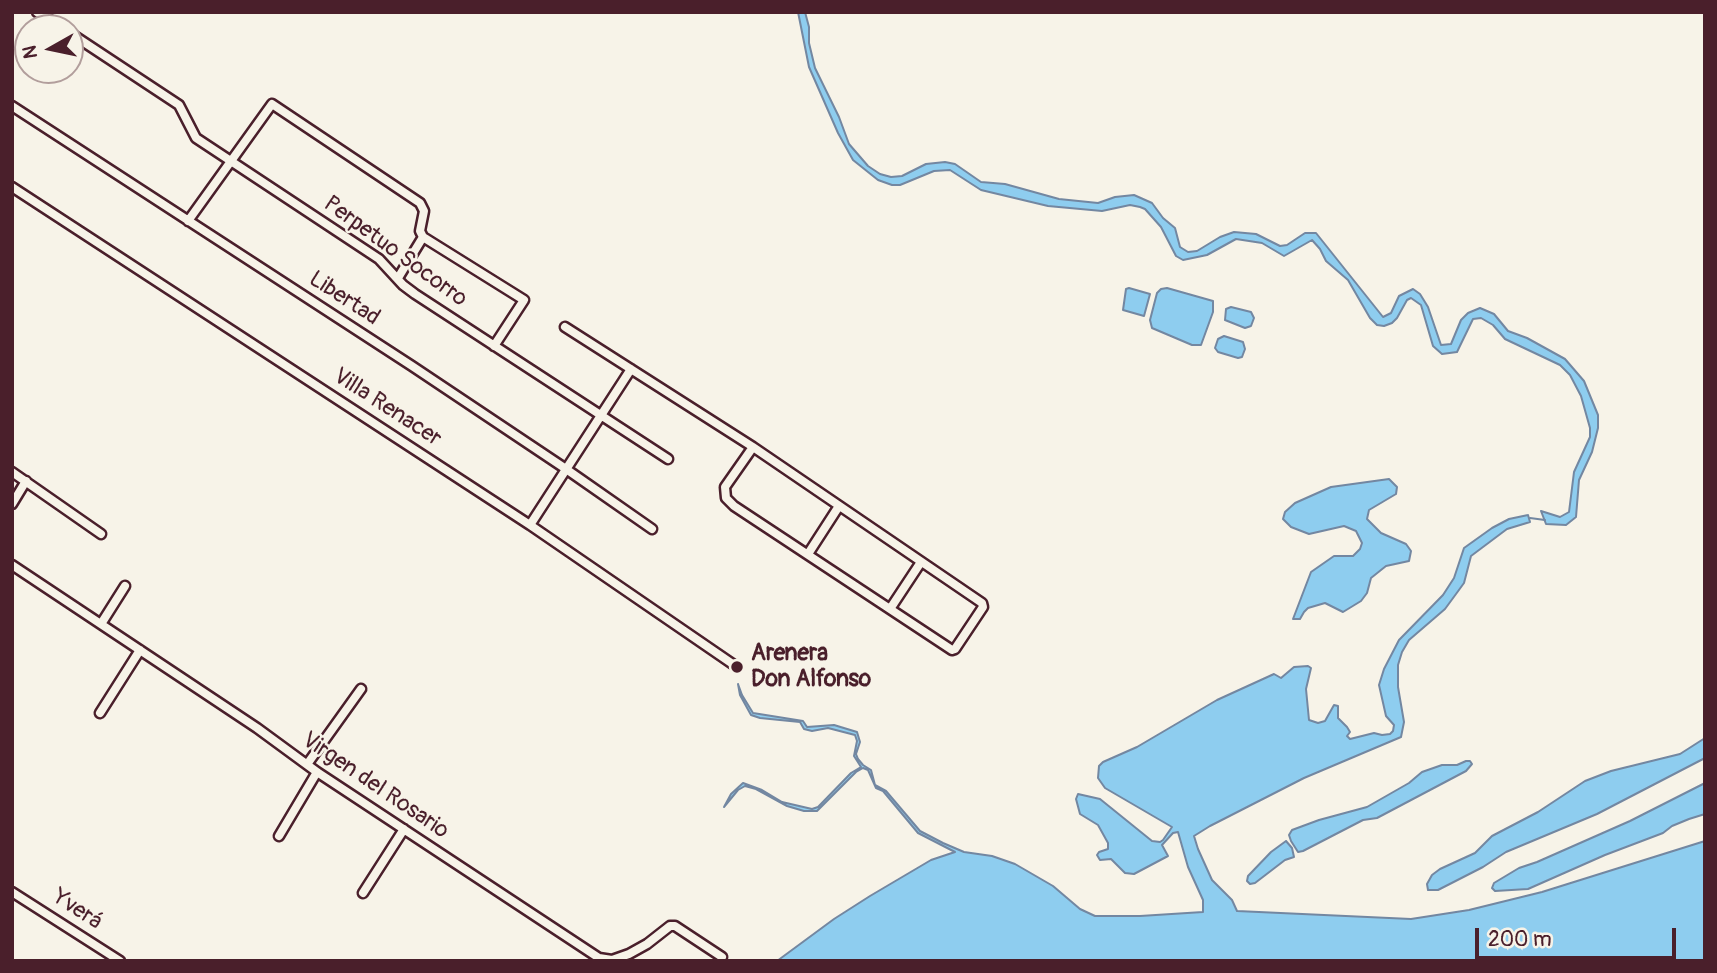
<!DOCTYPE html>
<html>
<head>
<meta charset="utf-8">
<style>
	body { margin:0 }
	#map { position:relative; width:1717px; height:973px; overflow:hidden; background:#f7f3e8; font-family:Pangolin,sans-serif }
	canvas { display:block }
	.frame { position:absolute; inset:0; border:14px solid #4a1f2b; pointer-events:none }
	.north { position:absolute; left:14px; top:14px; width:70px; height:70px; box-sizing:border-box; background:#f7f3e8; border:2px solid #b29e9c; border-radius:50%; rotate:261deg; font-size:19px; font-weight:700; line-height:28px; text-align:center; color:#4a1f2b }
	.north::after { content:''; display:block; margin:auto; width:24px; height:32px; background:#4a1f2b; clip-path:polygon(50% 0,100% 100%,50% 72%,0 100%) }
	.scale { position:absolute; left:1475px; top:928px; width:201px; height:32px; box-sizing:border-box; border:4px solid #4a1f2b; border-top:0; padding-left:9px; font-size:21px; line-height:24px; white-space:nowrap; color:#4a1f2b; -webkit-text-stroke:5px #f7f3e8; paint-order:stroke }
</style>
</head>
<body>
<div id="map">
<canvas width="1717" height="973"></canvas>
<div class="frame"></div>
<div class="north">N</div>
<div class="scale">200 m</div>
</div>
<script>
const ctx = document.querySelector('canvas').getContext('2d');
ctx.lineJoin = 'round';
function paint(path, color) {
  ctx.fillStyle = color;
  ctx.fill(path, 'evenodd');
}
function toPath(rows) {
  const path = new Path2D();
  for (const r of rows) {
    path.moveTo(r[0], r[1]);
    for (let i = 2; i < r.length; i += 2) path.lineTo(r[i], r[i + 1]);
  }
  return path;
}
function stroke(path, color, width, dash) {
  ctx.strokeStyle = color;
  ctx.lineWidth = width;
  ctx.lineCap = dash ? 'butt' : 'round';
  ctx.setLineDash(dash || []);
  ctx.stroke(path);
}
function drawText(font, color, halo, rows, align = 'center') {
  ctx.font = font + ' Pangolin,sans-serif';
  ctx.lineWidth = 5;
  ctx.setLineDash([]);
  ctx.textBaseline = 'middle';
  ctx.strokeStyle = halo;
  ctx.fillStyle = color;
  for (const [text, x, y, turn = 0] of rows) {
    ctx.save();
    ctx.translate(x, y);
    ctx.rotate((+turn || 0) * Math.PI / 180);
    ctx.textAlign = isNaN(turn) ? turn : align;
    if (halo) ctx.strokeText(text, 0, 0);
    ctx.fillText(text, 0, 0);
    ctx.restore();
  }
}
const water = toPath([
	[798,12,805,12,809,27,809,43,815,68,839,117,849,144,868,166,880,174,891,177,902,176,926,164,945,162,955,164,981,182,1005,184,1059,199,1098,203,1115,197,1134,195,1152,203,1163,218,1175,228,1180,247,1188,252,1197,251,1220,237,1234,232,1256,234,1280,246,1287,245,1305,233,1316,233,1383,317,1391,313,1399,296,1413,289,1420,294,1428,307,1441,345,1451,344,1461,320,1468,313,1480,308,1494,314,1508,331,1527,338,1565,359,1584,381,1598,415,1598,428,1592,452,1579,480,1576,517,1566,525,1546,524,1541,511,1560,517,1569,512,1574,472,1590,437,1590,428,1581,396,1570,375,1560,365,1505,339,1493,325,1481,318,1473,319,1457,352,1442,354,1433,346,1421,305,1411,298,1407,300,1397,318,1392,323,1384,326,1377,325,1370,318,1348,280,1326,261,1320,249,1312,240,1284,256,1262,243,1236,239,1207,255,1183,260,1176,256,1161,227,1145,209,1140,207,1130,205,1102,211,1048,206,981,190,950,170,934,171,900,185,892,185,878,180,853,160,838,133,809,67,798,12],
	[1129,288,1150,294,1144,316,1123,310,1126,289,1129,288],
	[1167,288,1213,301,1213,312,1201,345,1192,345,1152,328,1150,320,1157,293,1161,289,1167,288],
	[1231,307,1251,312,1254,318,1251,326,1245,328,1225,320,1226,309,1231,307],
	[1224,336,1243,342,1245,349,1242,357,1238,358,1218,352,1215,348,1218,339,1224,336],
	[1389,479,1397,487,1396,494,1369,510,1367,519,1381,533,1406,544,1411,551,1409,561,1386,566,1371,578,1367,593,1361,601,1343,612,1325,603,1308,608,1304,612,1300,619,1293,619,1311,572,1334,556,1353,556,1360,549,1362,543,1356,531,1344,526,1309,534,1291,527,1283,519,1285,512,1295,503,1331,487,1389,479],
	[1528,515,1530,522,1507,529,1471,556,1464,583,1456,594,1445,609,1409,640,1402,652,1398,665,1398,687,1404,722,1401,737,1304,778,1210,826,1194,836,1198,849,1212,880,1232,900,1237,911,1411,919,1469,910,1542,892,1705,841,1705,961,777,961,834,919,870,896,931,860,955,852,918,833,883,791,876,788,868,770,863,768,856,772,817,811,804,811,787,806,756,789,745,786,738,790,724,807,731,794,743,783,762,790,782,802,812,809,818,807,851,773,861,767,854,756,857,741,855,735,828,728,812,731,804,729,800,722,760,718,751,715,740,695,738,684,742,695,753,713,803,721,807,727,834,725,857,732,860,742,856,754,858,759,863,765,871,770,875,785,886,791,920,831,943,843,964,852,992,856,1015,864,1053,886,1080,909,1095,916,1140,916,1203,912,1203,900,1188,867,1178,832,1173,833,1162,845,1168,856,1134,874,1125,873,1111,859,1100,860,1097,855,1099,852,1108,849,1108,843,1098,825,1080,814,1076,799,1078,794,1100,799,1152,841,1160,842,1163,840,1172,827,1105,788,1098,778,1099,766,1103,762,1137,747,1217,700,1274,674,1281,678,1294,667,1308,666,1311,668,1306,689,1309,720,1318,723,1325,721,1334,705,1338,706,1338,718,1347,727,1350,732,1347,736,1350,739,1374,733,1382,735,1390,734,1393,731,1394,725,1386,716,1379,685,1384,669,1399,640,1443,595,1454,578,1464,548,1492,528,1509,519,1528,515],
	[1705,738,1705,758,1597,814,1506,852,1483,867,1438,890,1428,890,1427,884,1432,875,1440,869,1475,853,1492,836,1538,812,1585,781,1611,771,1680,754,1705,738],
	[1466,761,1470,761,1472,764,1466,771,1377,818,1363,820,1303,851,1298,852,1291,841,1289,835,1292,830,1319,820,1367,807,1409,783,1422,772,1442,765,1457,765,1466,761],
	[1705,783,1705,814,1689,819,1672,826,1663,833,1605,855,1528,889,1495,891,1492,888,1494,883,1519,868,1537,862,1630,821,1705,783],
	[1286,841,1292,848,1294,857,1285,860,1255,883,1250,884,1247,881,1248,876,1271,852,1286,841]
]);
paint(water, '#8ecdef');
stroke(water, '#7387a1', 2);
stroke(toPath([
	[1530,518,1545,520]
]), '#7387a1', 2);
const minor = toPath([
	[37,12,63,28],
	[70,33,179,105,196,138,379,259,403,285,415,294,668,459],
	[12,106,412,366,566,469,652,529],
	[12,187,530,525,737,667],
	[188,221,272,104,420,203,424,211,420,231,423,237,524,300,494,346],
	[398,278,423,237],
	[565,327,753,447,982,603,983,607,955,649,952,650,734,506,726,498,725,487,753,447],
	[12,472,101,534],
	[12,504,26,481],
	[530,525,631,369],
	[808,554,839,506],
	[12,565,257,728,317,772,599,958,612,960,629,954,647,944,670,926,675,926,722,957],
	[890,609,921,562],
	[101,624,125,586],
	[100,713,140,650],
	[308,763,361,689],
	[279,836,317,772],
	[12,892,120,961],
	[363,893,404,829]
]);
stroke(minor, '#4a1f2b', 13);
stroke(minor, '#f7f3e8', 8);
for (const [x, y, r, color] of [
	[737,667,7,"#4a1f2b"]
]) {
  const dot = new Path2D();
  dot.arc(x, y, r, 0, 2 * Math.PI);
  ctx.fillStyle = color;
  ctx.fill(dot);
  stroke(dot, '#f7f3e8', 2.5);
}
drawText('23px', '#4a1f2b', '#f7f3e8', [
	["Perpetuo Socorro",395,252,36],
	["Libertad",344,299,33],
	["Villa Renacer",387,408,33],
	["Virgen del Rosario",375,786,34],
	["Yverá",77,910,33]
]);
drawText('bold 23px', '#4a1f2b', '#f7f3e8', [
	["Arenera",751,654],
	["Don Alfonso",751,680]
], 'left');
</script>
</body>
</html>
